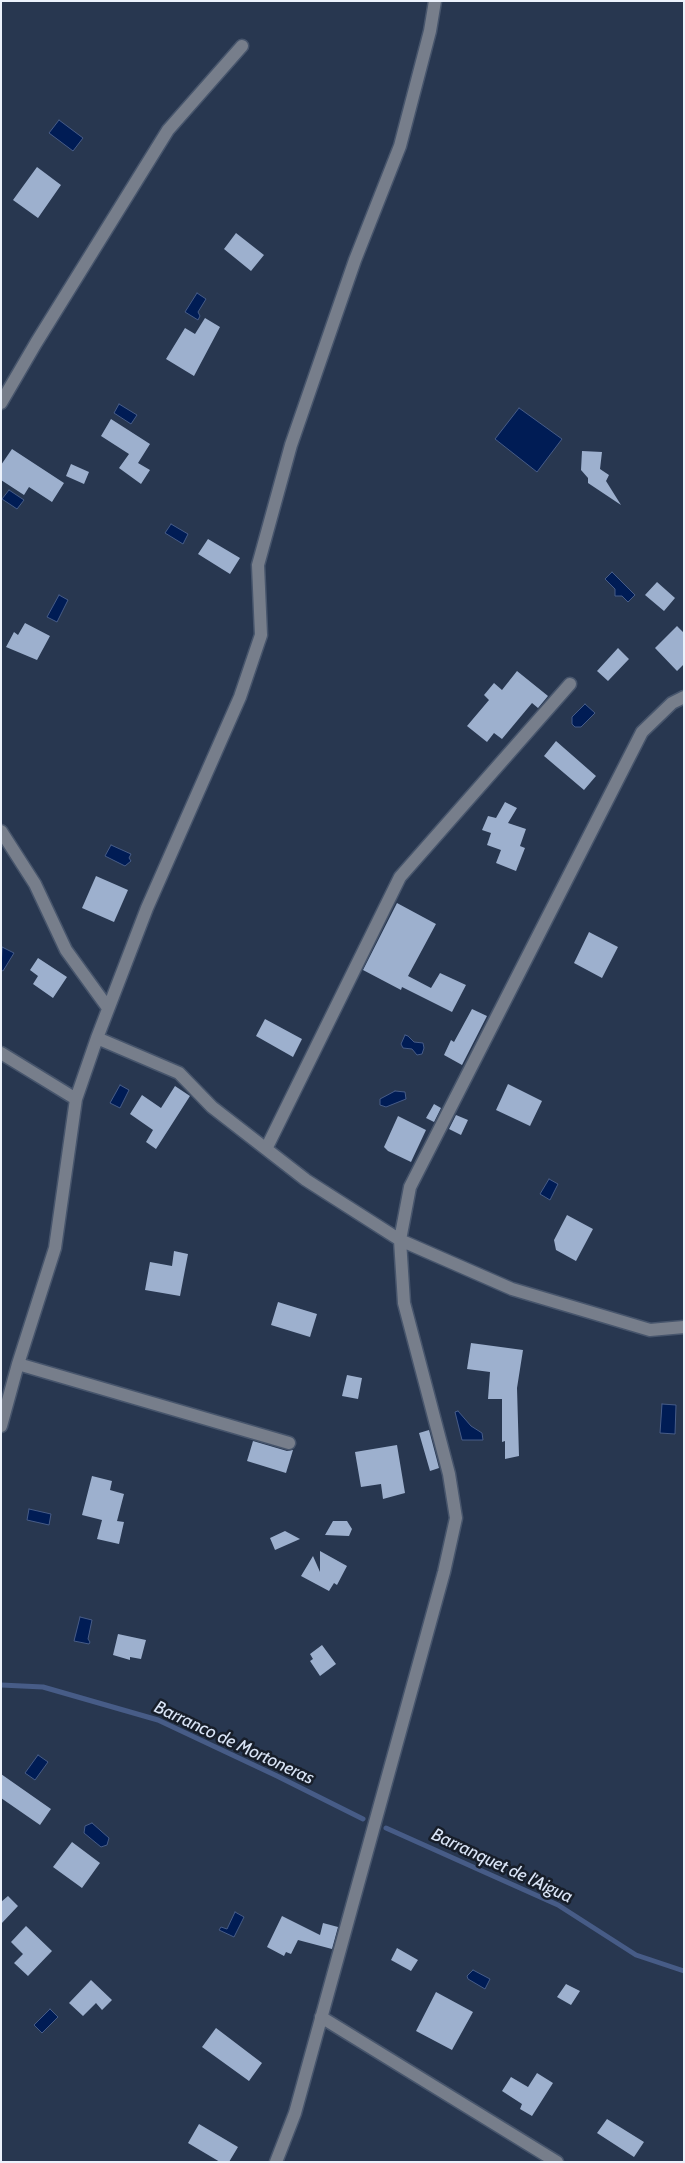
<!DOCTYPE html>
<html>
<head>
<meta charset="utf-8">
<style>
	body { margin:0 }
	#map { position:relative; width:685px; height:2163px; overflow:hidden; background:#283750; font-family:Cabin,sans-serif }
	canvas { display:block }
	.frame { position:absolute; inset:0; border:2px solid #ecf2fc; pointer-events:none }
</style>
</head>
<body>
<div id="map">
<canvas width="685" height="2163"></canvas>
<div class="frame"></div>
</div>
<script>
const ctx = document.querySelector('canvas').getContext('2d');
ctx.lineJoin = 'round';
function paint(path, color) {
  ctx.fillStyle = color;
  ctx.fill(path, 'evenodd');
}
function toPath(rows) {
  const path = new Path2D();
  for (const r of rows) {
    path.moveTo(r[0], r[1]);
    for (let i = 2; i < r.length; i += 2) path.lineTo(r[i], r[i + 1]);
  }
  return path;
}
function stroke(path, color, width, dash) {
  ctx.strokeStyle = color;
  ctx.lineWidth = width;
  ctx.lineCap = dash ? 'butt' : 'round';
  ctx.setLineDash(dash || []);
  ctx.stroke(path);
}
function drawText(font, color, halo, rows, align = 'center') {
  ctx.font = font + ' Cabin,sans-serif';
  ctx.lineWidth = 5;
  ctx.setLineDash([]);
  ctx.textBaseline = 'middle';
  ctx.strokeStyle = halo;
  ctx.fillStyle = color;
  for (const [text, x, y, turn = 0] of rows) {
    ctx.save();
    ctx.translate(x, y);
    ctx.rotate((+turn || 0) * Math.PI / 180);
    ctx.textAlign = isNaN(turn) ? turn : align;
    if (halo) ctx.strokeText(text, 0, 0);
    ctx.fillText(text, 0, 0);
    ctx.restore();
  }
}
const water = toPath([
	[59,120,83,138,73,151,49,133,59,120],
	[197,293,206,299,198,312,200,316,198,320,185,312,197,293],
	[119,404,137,415,131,424,114,413,119,404],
	[519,408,562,439,537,472,495,439,519,408],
	[9,490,24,500,17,509,2,499,9,490],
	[171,524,188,534,183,544,165,533,171,524],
	[612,572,635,595,628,602,622,596,615,596,615,589,605,579,612,572],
	[59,595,68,600,57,622,47,617,59,595],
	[585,704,595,713,581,727,575,727,572,724,572,717,585,704],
	[111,845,131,854,129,858,131,861,125,866,105,856,111,845],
	[2,947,14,953,3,971,1,970,2,947],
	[405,1035,408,1036,414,1042,423,1043,424,1048,422,1054,417,1055,412,1049,403,1048,401,1044,405,1035],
	[120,1085,129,1090,120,1108,110,1103,120,1085],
	[395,1091,405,1092,406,1099,386,1107,380,1105,380,1099,395,1091],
	[549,1179,558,1184,550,1200,540,1194,549,1179],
	[662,1404,676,1405,675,1434,660,1433,662,1404],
	[458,1411,471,1426,482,1433,483,1440,462,1440,455,1412,458,1411],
	[29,1509,51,1514,49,1525,27,1520,29,1509],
	[80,1617,92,1620,88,1639,90,1642,89,1644,74,1641,80,1617],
	[38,1755,48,1762,35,1780,25,1773,38,1755],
	[92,1823,109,1838,107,1845,101,1847,84,1833,85,1826,92,1823],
	[235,1912,244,1917,234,1937,219,1930,221,1927,227,1929,235,1912],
	[473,1970,490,1979,485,1989,468,1979,467,1976,473,1970],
	[50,2009,58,2017,42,2033,34,2025,50,2009]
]);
paint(water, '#001c55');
stroke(water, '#475c87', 1);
stroke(toPath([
	[1,1685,43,1687,158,1720,277,1776,363,1819],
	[386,1828,558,1905,636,1955,684,1971]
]), '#475c87', 5);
paint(toPath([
	[37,167,61,185,38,218,13,200],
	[236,233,264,255,251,271,224,249],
	[205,318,220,327,194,376,166,359,185,328,195,334],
	[111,419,150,444,138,463,150,470,141,484,119,468,129,454,101,436],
	[12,449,64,483,52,502,29,487,24,495,1,480,1,465],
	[582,451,602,452,600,469,609,475,606,481,621,505,588,483,588,478,581,470],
	[71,464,89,472,84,484,66,476],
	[208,539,240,558,230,574,198,554],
	[657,582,675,598,664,611,645,595],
	[25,623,50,636,37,660,6,647,14,632,18,635],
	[677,626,684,633,684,664,677,671,655,648],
	[618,648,629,659,608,681,597,671],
	[517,671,548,696,538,708,532,703,502,739,494,733,487,742,467,726,489,700,484,695,494,683,502,690],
	[556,741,596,776,584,790,544,756],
	[505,802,517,808,508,823,526,829,520,846,525,848,516,871,496,863,501,850,487,845,491,833,482,830,488,816,496,818],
	[96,876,128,890,114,922,82,908],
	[397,903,436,924,408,976,431,988,440,973,466,985,452,1012,402,987,401,990,363,970],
	[589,932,618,947,602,978,574,963],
	[38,958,67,977,53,998,33,984,38,976,30,970],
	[472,1009,487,1016,462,1065,444,1055,451,1040,454,1042],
	[265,1019,302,1039,293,1057,256,1036],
	[508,1084,542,1101,530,1126,496,1110],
	[175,1086,190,1096,156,1149,146,1142,153,1130,130,1114,142,1095,161,1108],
	[434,1104,441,1108,434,1122,426,1118],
	[456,1115,468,1120,461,1135,449,1129],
	[398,1116,426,1130,411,1162,388,1151,384,1147],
	[567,1215,593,1229,576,1261,556,1250,554,1240],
	[174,1251,188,1254,180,1296,145,1290,150,1262,172,1266],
	[278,1302,317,1314,310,1337,271,1325],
	[471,1343,523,1350,517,1388,519,1456,505,1459,505,1441,502,1442,502,1399,488,1399,490,1372,467,1369],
	[347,1375,362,1378,358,1399,342,1396],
	[429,1430,439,1468,430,1471,419,1433],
	[253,1441,287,1451,293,1450,286,1473,247,1461],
	[397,1445,405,1493,383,1499,381,1484,361,1487,355,1452],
	[92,1476,112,1481,110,1490,124,1494,117,1521,124,1522,119,1544,97,1539,102,1520,82,1515],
	[333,1521,347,1521,352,1529,349,1536,325,1535],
	[285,1531,300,1539,275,1550,270,1538],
	[320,1551,347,1566,337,1585,334,1583,329,1591,301,1576,313,1556,320,1572],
	[118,1634,146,1640,141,1659,130,1657,130,1660,113,1655],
	[322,1645,336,1664,320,1676,310,1661,313,1659,310,1654],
	[1,1774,51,1809,40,1825,1,1798],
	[72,1842,100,1863,82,1888,53,1867],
	[8,1896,18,1906,1,1924,1,1902],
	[282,1916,320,1935,323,1923,338,1927,332,1949,298,1940,291,1954,286,1952,284,1956,267,1947],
	[26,1926,52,1951,28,1976,14,1963,23,1954,11,1942],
	[397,1948,418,1960,411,1971,391,1960],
	[91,1980,112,2000,102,2010,96,2003,83,2016,69,2003],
	[566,1984,580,1991,571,2005,557,1997],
	[436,1992,473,2012,452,2050,416,2031],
	[216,2028,262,2063,249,2081,202,2047],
	[537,2073,553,2083,532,2116,520,2109,522,2104,502,2091,511,2077,528,2087],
	[607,2119,644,2142,634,2157,597,2133],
	[199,2124,238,2147,229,2162,220,2162,188,2143]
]), '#9db0ce');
const minor = toPath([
	[1,403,36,343,168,130,242,46],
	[1,831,35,884,66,950,108,1008],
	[97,1038,179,1073,212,1107,306,1180,400,1240,512,1289,650,1330,684,1327],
	[1,1053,76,1099],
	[266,1149,400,877,570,684],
	[18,1364,289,1443],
	[1,1426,18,1364,55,1248,76,1099,97,1038,147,908,240,697,261,635,258,565,291,445,355,260,400,146,430,31,435,1],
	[321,2017,557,2162],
	[276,2162,295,2113,444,1572,456,1518,449,1474,404,1303,400,1240,410,1187,642,732,672,703,684,697]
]);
stroke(minor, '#47556c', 15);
stroke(minor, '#777e8b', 12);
drawText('italic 18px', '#d9e4f6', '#171e2a', [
	["Barranco de Mortoneras",234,1743,25],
	["Barranquet de l'Aigua",502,1866,25]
]);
</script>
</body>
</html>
